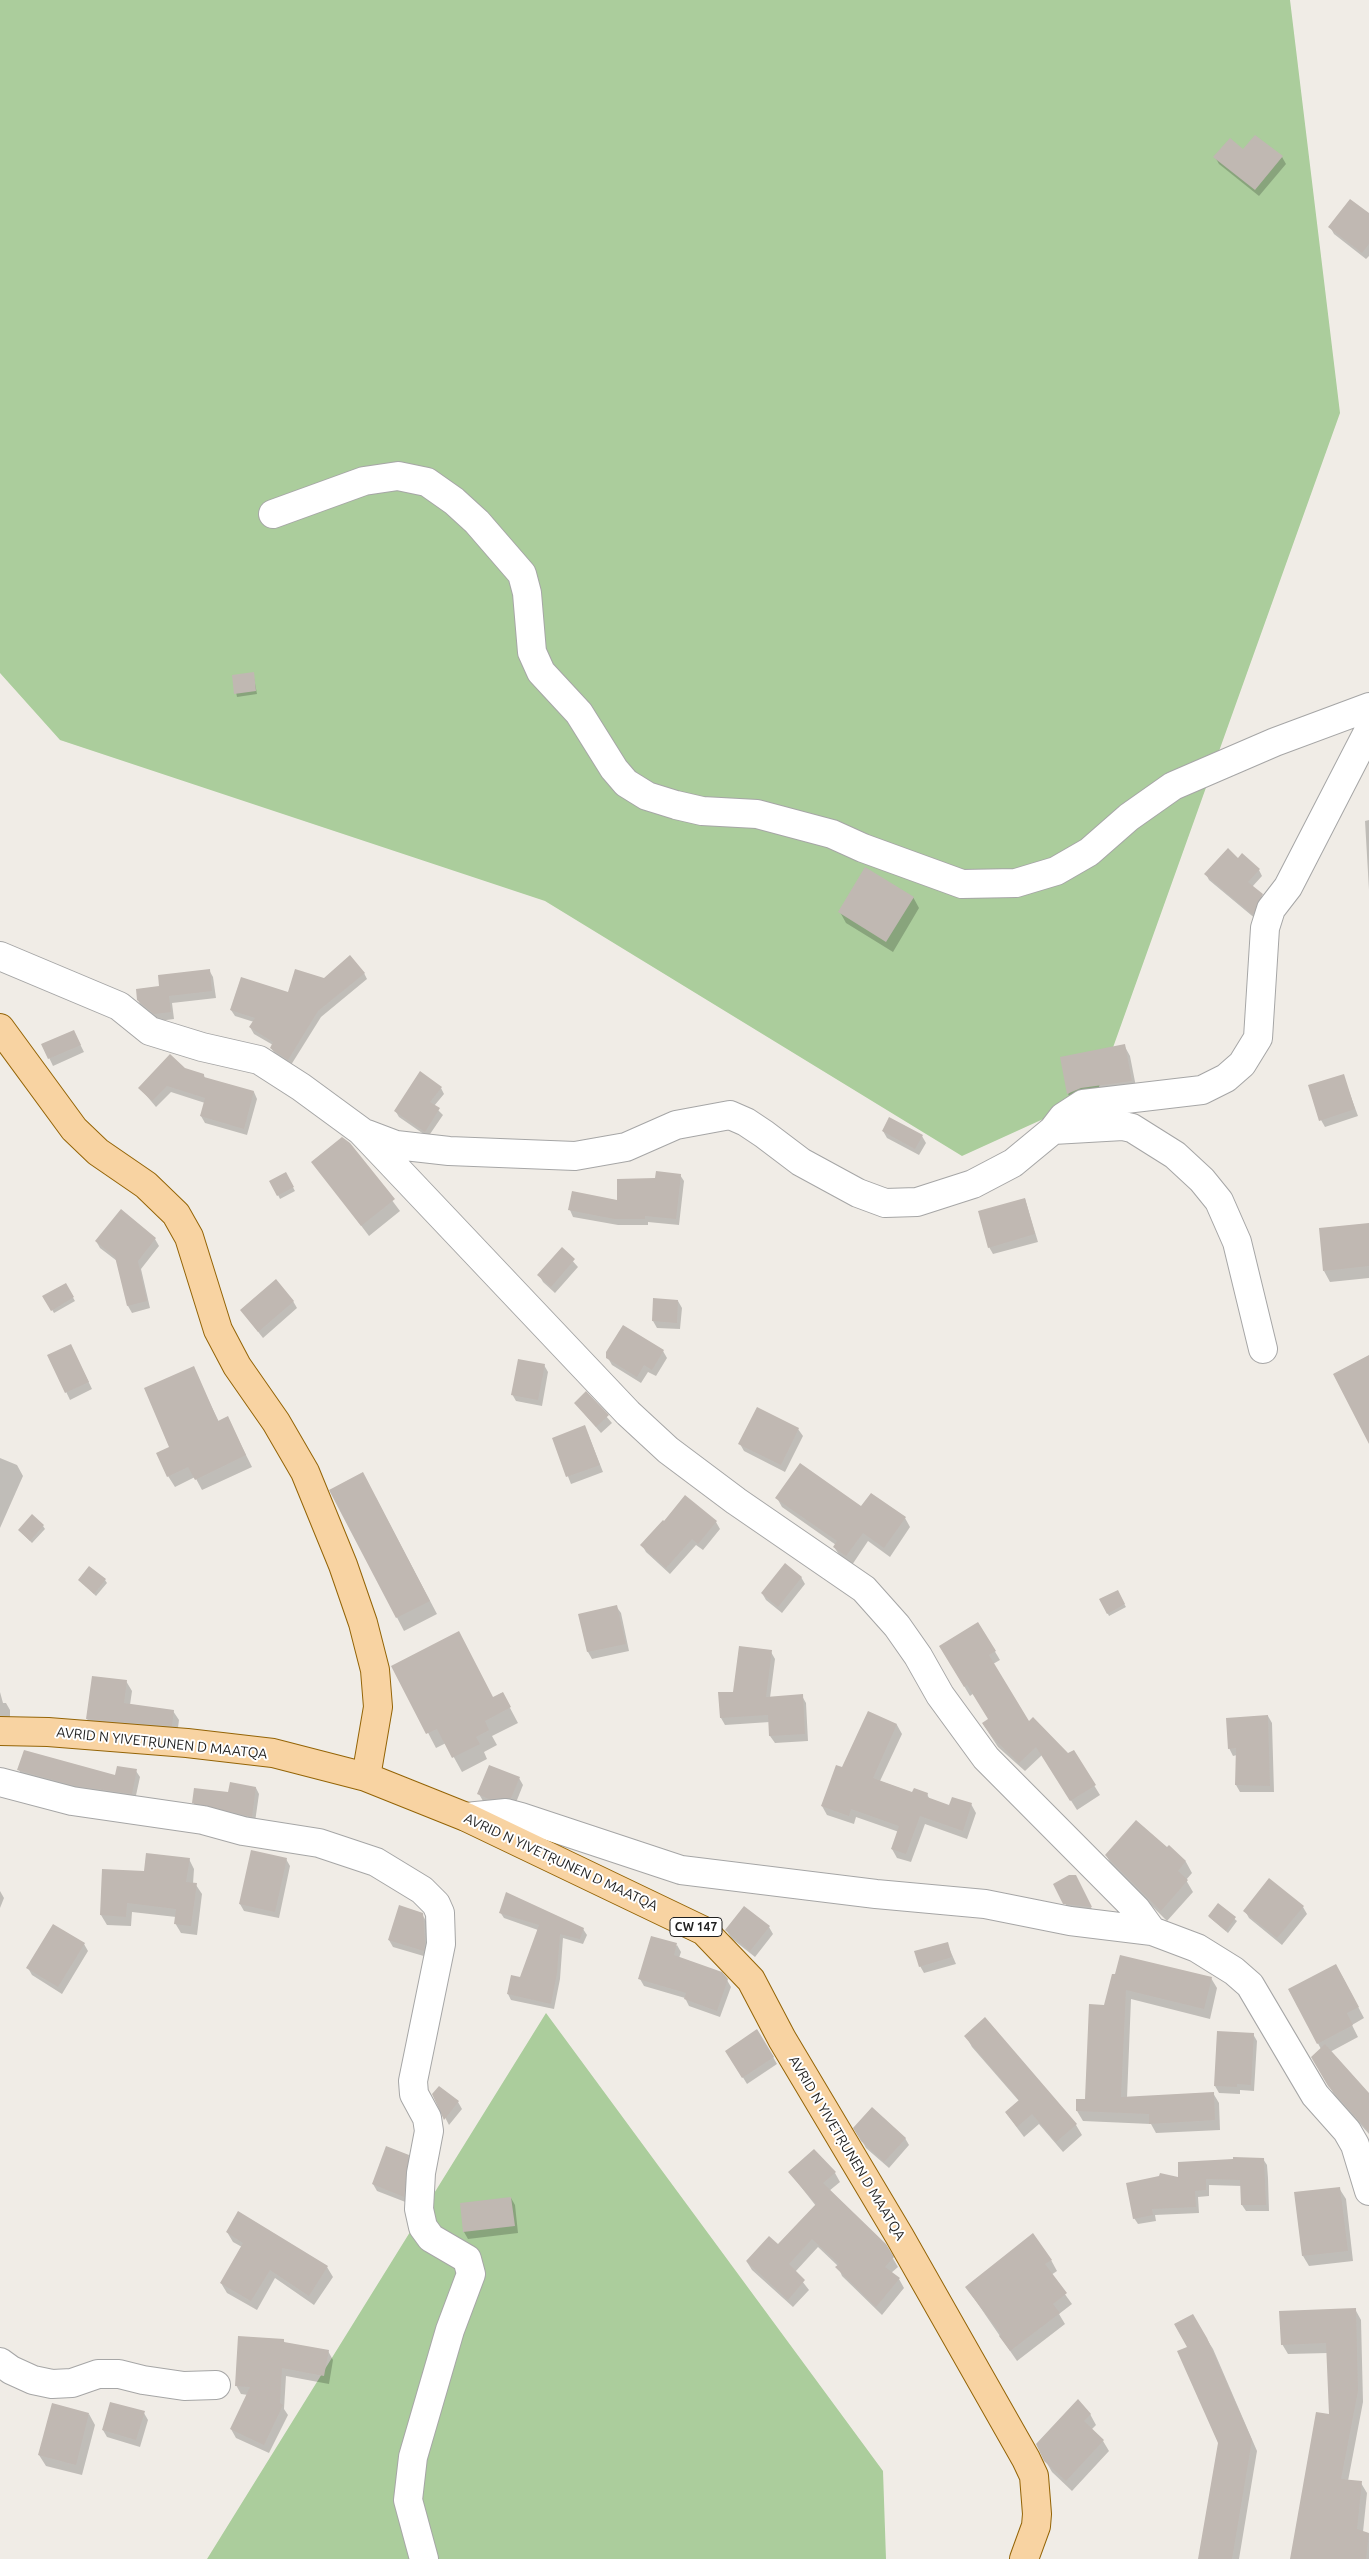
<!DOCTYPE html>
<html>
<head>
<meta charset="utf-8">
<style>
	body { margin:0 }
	canvas { display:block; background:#f0ece6 }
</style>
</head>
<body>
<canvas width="1369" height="2559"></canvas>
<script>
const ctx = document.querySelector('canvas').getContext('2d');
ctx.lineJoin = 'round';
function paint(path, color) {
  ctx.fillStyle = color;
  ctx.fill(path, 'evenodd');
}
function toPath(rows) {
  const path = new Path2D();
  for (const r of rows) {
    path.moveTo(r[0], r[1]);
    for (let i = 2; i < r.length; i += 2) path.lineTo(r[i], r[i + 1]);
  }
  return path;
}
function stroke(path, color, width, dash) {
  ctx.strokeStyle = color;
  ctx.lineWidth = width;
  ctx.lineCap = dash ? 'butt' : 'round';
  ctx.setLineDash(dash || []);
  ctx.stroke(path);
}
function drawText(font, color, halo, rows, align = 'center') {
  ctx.font = font + ' Ubuntu,sans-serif';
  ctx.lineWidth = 4;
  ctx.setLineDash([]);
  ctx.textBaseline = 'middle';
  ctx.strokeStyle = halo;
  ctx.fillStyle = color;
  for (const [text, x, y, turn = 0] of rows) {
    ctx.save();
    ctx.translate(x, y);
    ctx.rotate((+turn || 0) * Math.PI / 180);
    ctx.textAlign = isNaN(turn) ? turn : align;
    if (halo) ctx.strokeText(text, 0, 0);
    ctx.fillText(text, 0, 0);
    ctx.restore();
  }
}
paint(toPath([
	[0,0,1290,0,1340,413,1096,1095,962,1156,545,901,60,740,0,673],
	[546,2013,883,2471,886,2559,207,2559]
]), '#abcd9c');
paint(toPath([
	[1243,151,1282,157,1286,164,1259,196,1219,164,1215,157],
	[1369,215,1369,256,1366,259,1334,234,1330,227],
	[253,673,257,694,237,697,233,676],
	[1369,820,1369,890,1365,821],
	[1238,860,1259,870,1262,876,1252,887,1265,901,1257,920,1209,880,1206,874],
	[913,897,919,908,893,952,846,923,840,912],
	[209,970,213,977,216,998,172,1003,174,1019,159,1021,142,1008,138,1000,161,987],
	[364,973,367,979,321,1017,291,1065,275,1054,271,1048,273,1045,254,1034,250,1027,254,1022,235,1016,231,1010,288,993,324,980],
	[77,1038,84,1052,53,1066,43,1045],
	[1124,1045,1130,1056,1137,1092,1074,1104,1068,1094],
	[184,1069,204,1075,205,1079,254,1092,257,1099,247,1135,205,1123,201,1116,205,1103,171,1092,156,1107,140,1088],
	[1343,1075,1358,1116,1325,1127,1321,1120],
	[441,1088,444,1094,434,1106,443,1115,428,1137,399,1117,396,1112],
	[883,1131,922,1136,926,1143,919,1155,887,1138],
	[349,1143,400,1211,369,1236,313,1162],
	[285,1173,295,1191,280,1199,271,1181],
	[680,1175,684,1181,679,1225,648,1222,648,1225,618,1225,573,1217,570,1210,618,1201,656,1180],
	[1025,1199,1038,1242,993,1254,989,1247],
	[121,1211,155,1239,159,1246,141,1269,150,1308,132,1313,128,1306,117,1261,100,1248,96,1241],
	[1369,1224,1369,1278,1330,1282,1324,1271],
	[562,1249,578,1267,555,1293,543,1282,539,1275],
	[65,1284,75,1301,54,1313,44,1296],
	[293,1301,297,1308,263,1338,241,1310],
	[678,1301,682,1308,680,1329,657,1328,653,1321],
	[663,1351,667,1358,656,1376,648,1372,641,1383,612,1365,608,1358],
	[74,1352,92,1389,70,1400,49,1356],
	[544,1365,548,1372,542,1406,516,1401,512,1394],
	[193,1368,219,1422,233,1429,252,1467,202,1490,195,1477,175,1487,168,1476,170,1447],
	[586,1393,612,1423,601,1433,575,1403],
	[798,1429,803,1436,785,1472,744,1451,740,1444],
	[588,1434,603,1472,571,1484,553,1439],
	[0,1458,17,1465,23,1476,0,1528],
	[370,1487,437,1614,404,1631,331,1490],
	[777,1498,862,1508,905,1518,910,1527,890,1557,868,1541,852,1565,840,1556,834,1547,836,1545,782,1507],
	[716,1522,720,1529,703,1550,696,1545,670,1574,646,1552,642,1545,664,1523],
	[43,1526,45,1529,32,1543,19,1530],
	[801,1577,805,1584,782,1613,766,1600,762,1593],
	[79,1580,105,1580,107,1583,96,1596],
	[1117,1591,1126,1607,1109,1616,1101,1600],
	[616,1606,621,1613,629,1651,592,1659,588,1652,580,1615],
	[978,1623,1000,1660,993,1664,1029,1723,1068,1755,1073,1751,1100,1795,1077,1810,1042,1755,1025,1771,998,1747,983,1724,990,1720,974,1693,970,1696,940,1646],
	[771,1652,775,1659,770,1698,802,1696,806,1703,808,1741,775,1743,770,1736,770,1722,725,1725,721,1718,719,1694,734,1693],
	[393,1666,493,1698,502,1693,518,1723,492,1736,497,1745,484,1752,487,1759,462,1772,446,1743,436,1748],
	[126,1681,132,1691,130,1705,173,1711,179,1720,177,1735,93,1729,87,1719],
	[0,1692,3,1703,6,1703,10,1710,10,1722,0,1724],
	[869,1713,897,1725,902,1734,880,1781,913,1793,927,1794,930,1800,950,1807,971,1804,976,1813,967,1839,925,1824,911,1862,897,1858,892,1849,899,1832,856,1817,854,1824,827,1815,822,1806,843,1769],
	[1268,1716,1272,1723,1274,1792,1240,1792,1236,1785,1237,1755,1233,1756,1229,1748],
	[19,1770,116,1777,136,1771,140,1777,135,1800,23,1777],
	[519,1778,523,1785,515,1805,494,1806,483,1801,479,1794],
	[256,1788,259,1794,255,1822,197,1809,193,1802],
	[1169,1847,1186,1862,1192,1873,1186,1880,1193,1892,1167,1921,1112,1866,1106,1855,1167,1849],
	[189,1859,194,1869,193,1884,196,1885,202,1894,197,1935,181,1933,175,1923,176,1917,132,1912,131,1926,107,1925,101,1915],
	[286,1859,290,1866,279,1918,244,1911,240,1904],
	[1079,1884,1094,1913,1069,1911,1065,1903],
	[0,1891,4,1898,0,1908],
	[1218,1905,1237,1921,1228,1933,1209,1917],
	[1303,1907,1307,1914,1282,1945,1249,1918,1245,1911],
	[500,1912,583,1929,587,1935,583,1944,563,1938,560,1979,554,2009,511,2000,508,1994,521,1979,538,1930,504,1918],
	[422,1914,426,1921,427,1957,393,1947,389,1940],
	[769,1927,773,1934,755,1957,731,1938,727,1931],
	[947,1943,956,1964,924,1973,920,1966],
	[84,1944,88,1951,62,1994,32,1975,28,1968],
	[677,1945,681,1952,679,1958,727,1980,731,1987,720,2017,689,2006,685,1998,644,1986,640,1979],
	[1116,1976,1211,1978,1217,1988,1210,2019,1131,1999,1127,2098,1213,2093,1219,2103,1220,2130,1156,2133,1151,2124,1083,2121,1077,2111,1086,2100,1105,2006],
	[1342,1976,1364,2018,1352,2025,1358,2037,1330,2052,1369,2097,1369,2134,1335,2096,1312,2057,1321,2049,1289,1990],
	[1253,2034,1257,2041,1254,2091,1240,2090,1240,2094,1219,2093,1215,2086],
	[966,2036,1076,2125,1082,2135,1063,2152,1039,2124,1024,2137,1006,2113,1019,2101,972,2047],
	[773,2057,777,2064,747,2084,731,2058],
	[433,2094,458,2102,462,2109,449,2125],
	[855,2128,905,2138,909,2145,889,2168,866,2148],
	[408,2156,412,2163,408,2203,377,2191,373,2184],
	[1263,2159,1267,2165,1268,2178,1269,2211,1246,2211,1242,2205,1242,2186,1209,2185,1209,2196,1198,2197,1199,2213,1155,2215,1156,2221,1138,2224,1134,2218,1179,2178,1234,2160],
	[790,2173,835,2173,840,2182,829,2191,885,2245,898,2267,891,2273,899,2279,904,2288,882,2315,842,2276,838,2266,818,2247,795,2272,809,2290,793,2307,752,2270,747,2262,778,2246,816,2206],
	[1339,2188,1346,2199,1353,2261,1309,2266,1303,2256],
	[511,2198,515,2205,518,2233,468,2239,464,2232,461,2204],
	[239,2213,327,2267,333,2277,314,2305,275,2278,257,2310,227,2293,221,2283,242,2247,233,2242,227,2232],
	[1051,2260,1057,2271,1051,2275,1072,2304,1059,2314,1065,2324,1017,2361,967,2288],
	[1355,2309,1361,2320,1363,2402,1348,2481,1361,2483,1367,2493,1363,2532,1369,2534,1369,2559,1292,2559,1330,2415,1328,2353,1288,2354,1282,2344],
	[1192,2315,1213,2349,1257,2451,1239,2559,1200,2559,1219,2443,1189,2347],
	[283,2340,285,2343,328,2351,333,2360,329,2384,286,2376,284,2409,288,2415,269,2453,236,2438,231,2429,248,2395,241,2394,236,2385],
	[144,2413,148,2420,140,2447,107,2437,103,2430],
	[89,2414,95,2425,82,2475,46,2466,39,2455],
	[1090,2414,1096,2425,1091,2430,1103,2441,1109,2451,1072,2491,1052,2472,1045,2460]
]), '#0003');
paint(toPath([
	[1255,135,1283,156,1255,190,1213,157,1230,138,1243,149],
	[1350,199,1369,213,1369,244,1362,253,1328,227],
	[254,672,256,691,234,694,232,675],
	[1228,848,1238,858,1242,853,1260,869,1248,882,1263,894,1253,915,1204,874],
	[865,867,914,897,886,942,838,912],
	[350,955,365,973,318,1011,288,1060,270,1048,273,1042,249,1027,255,1018,230,1010,241,977,288,992,295,969,324,978],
	[210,969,212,991,169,996,171,1012,154,1014,137,1000,136,989,159,986,158,975],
	[74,1030,81,1045,48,1059,41,1044],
	[1125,1044,1132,1081,1081,1088,1067,1094,1060,1057],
	[170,1054,185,1068,204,1074,204,1077,254,1091,244,1129,200,1116,205,1098,167,1086,152,1101,138,1088],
	[420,1071,442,1087,430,1102,440,1108,425,1132,394,1111],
	[1344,1074,1355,1109,1319,1121,1308,1085],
	[889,1117,923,1135,915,1149,882,1131],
	[342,1137,350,1143,395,1199,361,1226,311,1162],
	[656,1171,681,1174,676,1219,645,1216,645,1219,614,1219,568,1210,572,1191,617,1200,617,1179,655,1178],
	[286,1172,294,1187,277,1196,269,1181],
	[1025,1198,1035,1234,988,1248,978,1211],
	[121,1209,156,1238,138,1261,147,1301,127,1306,115,1257,95,1241],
	[1369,1223,1369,1266,1323,1271,1319,1228],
	[562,1247,575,1259,551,1287,537,1275],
	[276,1279,294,1301,258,1332,240,1310],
	[66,1283,74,1297,51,1311,42,1296],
	[653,1298,678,1300,677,1323,652,1321],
	[623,1325,664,1350,652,1370,644,1365,637,1377,606,1358,606,1352],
	[71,1344,89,1382,65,1393,47,1355],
	[1369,1355,1369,1444,1333,1374],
	[518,1359,545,1364,538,1400,511,1395],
	[194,1366,218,1421,228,1416,246,1455,195,1480,188,1467,167,1477,156,1453,169,1447,144,1388],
	[586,1391,609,1415,596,1427,574,1403],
	[757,1407,799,1428,781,1465,738,1444],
	[585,1425,600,1465,566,1477,552,1438],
	[800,1463,861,1506,871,1493,906,1517,884,1548,863,1533,846,1556,833,1547,837,1541,775,1498],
	[363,1472,430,1601,396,1618,329,1490],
	[685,1495,717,1521,698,1544,692,1539,666,1568,640,1545,663,1520,664,1521],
	[32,1514,44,1525,30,1541,18,1530],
	[785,1563,802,1577,778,1607,761,1593],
	[89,1566,106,1579,94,1594,78,1580],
	[1118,1590,1125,1604,1107,1614,1099,1599],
	[617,1605,626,1644,587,1652,578,1614],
	[978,1622,996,1651,989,1655,1029,1721,1033,1717,1068,1753,1074,1750,1096,1785,1070,1801,1036,1747,1019,1763,992,1737,982,1723,988,1719,967,1685,964,1687,939,1646],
	[459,1631,493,1697,503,1692,511,1707,485,1721,489,1730,476,1737,480,1744,452,1758,437,1729,426,1734,391,1666],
	[739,1646,772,1650,766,1697,803,1694,805,1734,769,1736,768,1715,720,1718,718,1692,733,1692],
	[92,1676,127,1680,124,1703,174,1710,172,1726,86,1719],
	[868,1711,897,1724,873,1778,912,1792,914,1788,928,1793,927,1797,949,1805,952,1797,972,1803,963,1831,920,1816,906,1854,891,1849,899,1826,851,1809,849,1816,821,1806,836,1765,842,1767],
	[1268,1715,1270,1786,1235,1785,1236,1748,1228,1749,1226,1718],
	[24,1750,115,1775,117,1766,137,1769,132,1794,75,1786,17,1770],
	[489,1765,520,1777,511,1798,489,1799,477,1794],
	[230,1782,256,1787,252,1817,192,1803,194,1788,228,1792],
	[1136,1820,1167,1847,1169,1845,1186,1861,1178,1871,1188,1880,1161,1911,1105,1855],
	[251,1850,287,1858,275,1912,239,1904],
	[146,1853,190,1858,186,1882,197,1883,191,1926,174,1924,176,1909,127,1903,126,1917,100,1915,102,1869,144,1871],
	[1069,1875,1076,1875,1092,1907,1063,1904,1053,1884],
	[1269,1878,1304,1906,1277,1938,1243,1911],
	[506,1892,584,1928,580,1939,560,1934,557,1973,551,2004,507,1994,511,1975,520,1977,539,1925,499,1913],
	[1218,1903,1236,1917,1226,1931,1208,1916],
	[399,1905,423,1913,425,1943,424,1951,388,1940],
	[744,1906,770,1926,750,1951,725,1930],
	[53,1924,85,1943,58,1987,26,1968],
	[651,1936,677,1943,674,1955,722,1972,728,1979,717,2011,684,1999,686,1993,638,1979],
	[948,1942,952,1957,919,1967,914,1951],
	[1120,1955,1212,1977,1204,2009,1126,1990,1121,2097,1214,2092,1215,2120,1149,2124,1149,2114,1076,2111,1076,2099,1085,2099,1089,2004,1104,2005,1112,1974,1115,1974],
	[1336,1964,1359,2007,1347,2013,1353,2025,1317,2044,1288,1989],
	[985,2017,1077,2124,1056,2142,1032,2114,1017,2127,1005,2112,1019,2100,964,2036],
	[757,2029,774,2057,742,2078,725,2051],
	[1217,2031,1254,2033,1251,2085,1237,2084,1237,2087,1214,2086],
	[1325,2044,1369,2093,1369,2132,1328,2086,1311,2057],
	[439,2086,459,2101,444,2120,432,2094],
	[872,2107,906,2138,884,2162,861,2141,853,2128],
	[386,2146,409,2155,404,2197,372,2184],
	[814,2149,836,2172,823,2183,886,2244,894,2257,885,2267,900,2278,876,2307,835,2267,839,2264,812,2239,789,2264,805,2280,788,2300,746,2261,769,2236,778,2244,816,2204,788,2172],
	[1233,2157,1264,2158,1266,2205,1241,2205,1240,2180,1206,2179,1206,2190,1195,2191,1196,2207,1152,2209,1153,2215,1133,2219,1126,2183,1159,2176,1160,2173,1178,2177,1178,2162,1233,2159],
	[1340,2187,1348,2251,1302,2256,1294,2192],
	[511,2197,515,2226,463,2232,460,2203],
	[238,2211,328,2266,309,2296,270,2270,251,2301,220,2283,243,2243,226,2232],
	[1033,2233,1052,2260,1045,2264,1067,2293,1053,2304,1060,2313,1010,2351,999,2336,1001,2334,965,2287],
	[1356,2308,1358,2391,1341,2479,1362,2481,1357,2529,1369,2533,1366,2559,1290,2559,1316,2412,1329,2414,1326,2343,1281,2345,1279,2311],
	[1193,2314,1207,2338,1252,2440,1232,2559,1198,2559,1218,2443,1177,2351,1187,2347,1174,2324],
	[238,2336,284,2339,284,2342,329,2350,324,2376,282,2368,280,2403,283,2405,264,2445,230,2429,250,2387,235,2386],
	[1078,2399,1091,2414,1084,2421,1104,2440,1066,2481,1044,2461,1036,2444],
	[110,2402,145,2411,136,2440,102,2430],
	[52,2403,89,2413,76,2465,38,2455]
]), '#c0b8b2');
const minor = toPath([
	[273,514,364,481,398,476,427,482,454,501,477,522,522,574,527,593,532,652,541,672,579,713,614,769,626,783,647,796,676,805,702,811,757,814,832,834,863,848,962,884,1016,883,1056,871,1089,852,1129,817,1173,786,1275,742,1369,707],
	[0,956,119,1006,150,1031,202,1047,259,1060,301,1087,361,1131,628,1413,668,1450,736,1501,864,1589,897,1626,918,1656,940,1695,986,1758,1136,1909,1152,1931],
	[1053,1130,1123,1126,1132,1128,1175,1155,1202,1180,1219,1201,1237,1242,1263,1349],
	[367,1134,396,1145,449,1151,575,1156,626,1147,676,1125,730,1115,746,1122,764,1134,801,1162,858,1193,885,1203,917,1202,973,1184,1013,1163,1053,1130,1063,1117,1083,1104,1202,1090,1226,1078,1242,1064,1258,1038,1265,928,1271,909,1288,887,1369,730],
	[0,1782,72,1801,203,1820,243,1831,319,1843,376,1862,422,1890,436,1904,440,1913,441,1944,413,2081,414,2094,427,2118,429,2131,421,2173,419,2209,423,2227,431,2238,467,2259,471,2274,450,2330,413,2457,408,2500,424,2559],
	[466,1817,506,1813,521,1817,681,1870,876,1894,985,1904,1070,1921,1152,1931,1197,1948,1234,1971,1250,1985,1315,2095,1347,2131,1355,2145,1369,2191],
	[0,2362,11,2370,33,2380,52,2384,72,2383,98,2374,119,2374,143,2380,184,2386,216,2385]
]);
const major = toPath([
	[0,1028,74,1129,98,1152,146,1185,176,1214,189,1237,218,1330,237,1366,276,1422,305,1472,343,1565,363,1623,375,1670,378,1707,366,1777],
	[0,1731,48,1732,187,1743,273,1753,366,1777,466,1817,704,1931,751,1980,782,2039,900,2237,1026,2459,1034,2476,1037,2514,1036,2526,1024,2559]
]);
stroke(minor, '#a6a6a6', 30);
stroke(major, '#946406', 30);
stroke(minor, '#fff', 28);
stroke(major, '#f8d3a2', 28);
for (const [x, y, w] of [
	[696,1927,52]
]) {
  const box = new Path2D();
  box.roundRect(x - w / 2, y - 9.5, w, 19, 4);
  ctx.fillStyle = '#fff';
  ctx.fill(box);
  stroke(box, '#1f1f1f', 1);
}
drawText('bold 12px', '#1f1f1f', null, [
	["CW 147",696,1927]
]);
drawText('14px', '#1f1f1f', '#fff', [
	["AVRID N YIVETṚUNEN D MAATQA",162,1743,6],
	["AVRID N YIVETṚUNEN D MAATQA",561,1862,25],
	["AVRID N YIVETṚUNEN D MAATQA",847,2148,59]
]);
</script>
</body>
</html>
